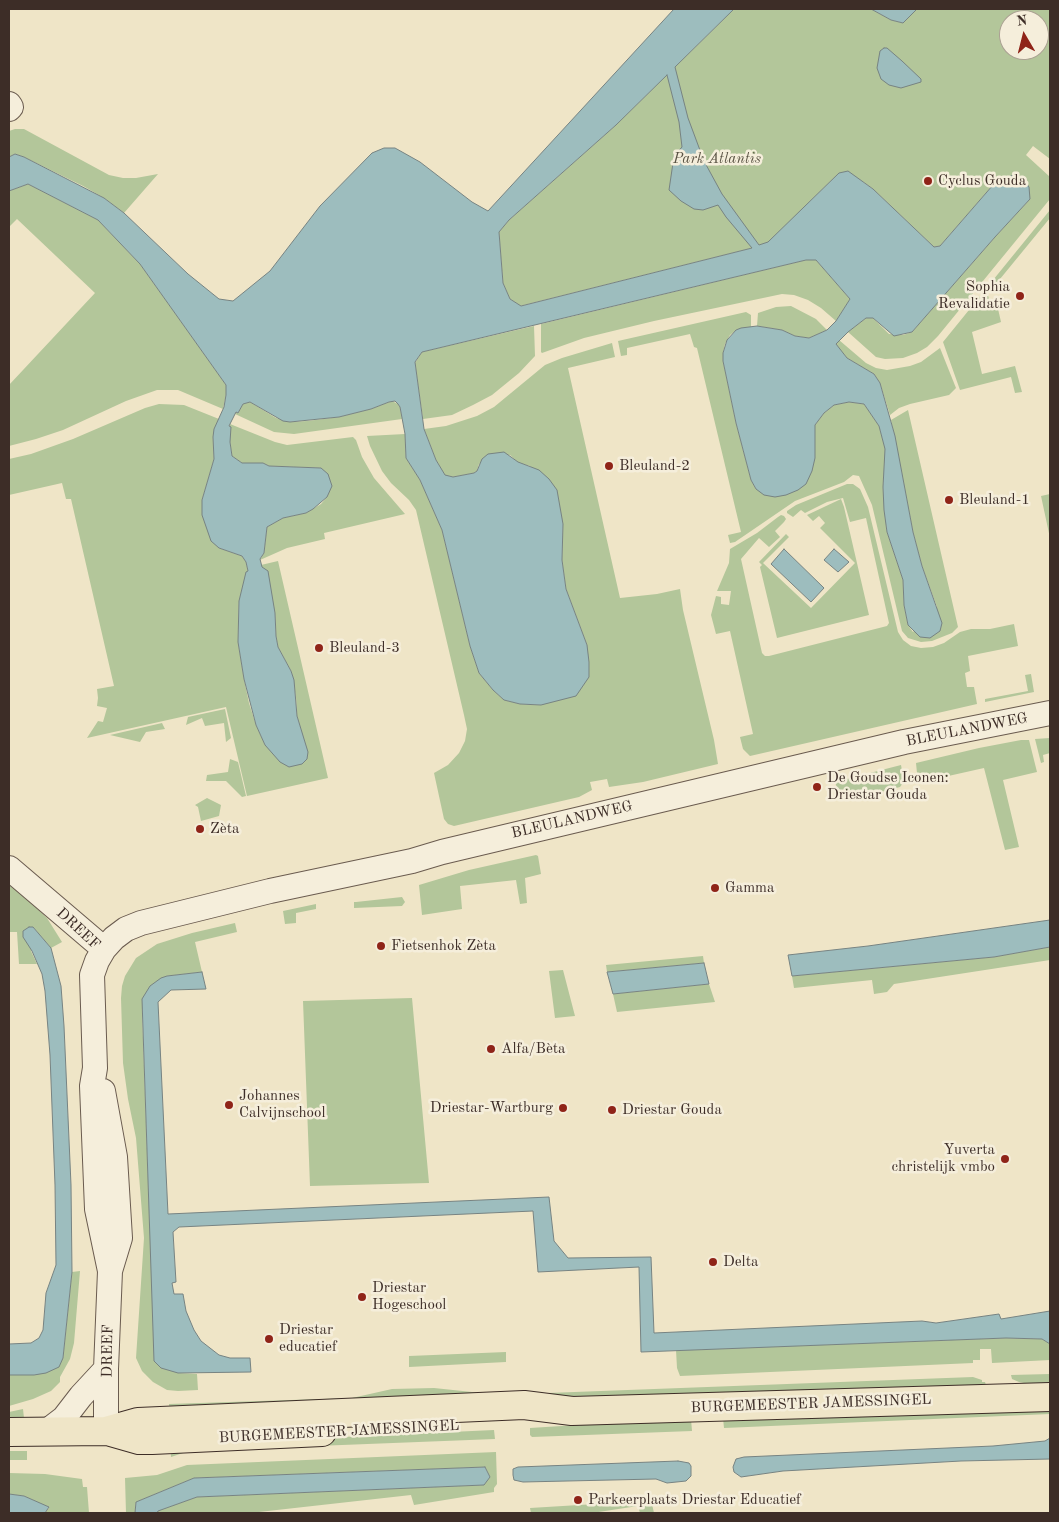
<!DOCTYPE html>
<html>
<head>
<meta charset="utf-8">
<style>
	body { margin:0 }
	#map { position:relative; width:1059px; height:1522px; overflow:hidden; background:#efe5c7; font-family:"Old Standard TT",serif }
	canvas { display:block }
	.frame { position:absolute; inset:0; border:10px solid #3d2d27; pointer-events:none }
	.north { position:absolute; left:999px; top:10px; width:50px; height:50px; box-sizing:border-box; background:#f5eedb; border:1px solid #aba193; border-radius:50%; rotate:352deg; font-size:14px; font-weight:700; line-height:20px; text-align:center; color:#3d2d27 }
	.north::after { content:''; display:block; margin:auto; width:18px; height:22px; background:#8f2418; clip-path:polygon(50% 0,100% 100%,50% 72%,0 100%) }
</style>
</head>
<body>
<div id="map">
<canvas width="1059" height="1522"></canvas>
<div class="frame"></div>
<div class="north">N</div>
</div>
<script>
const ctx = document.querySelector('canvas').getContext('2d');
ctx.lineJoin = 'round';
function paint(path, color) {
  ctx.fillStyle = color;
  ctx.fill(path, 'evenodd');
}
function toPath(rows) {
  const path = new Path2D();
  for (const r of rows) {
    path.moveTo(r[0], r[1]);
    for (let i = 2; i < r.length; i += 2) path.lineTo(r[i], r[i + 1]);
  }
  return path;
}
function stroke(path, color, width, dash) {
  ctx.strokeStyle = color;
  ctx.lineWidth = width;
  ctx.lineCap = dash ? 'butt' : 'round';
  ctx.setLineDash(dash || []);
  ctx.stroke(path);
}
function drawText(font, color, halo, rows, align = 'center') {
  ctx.font = font + ' "Old Standard TT",serif';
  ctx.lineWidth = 5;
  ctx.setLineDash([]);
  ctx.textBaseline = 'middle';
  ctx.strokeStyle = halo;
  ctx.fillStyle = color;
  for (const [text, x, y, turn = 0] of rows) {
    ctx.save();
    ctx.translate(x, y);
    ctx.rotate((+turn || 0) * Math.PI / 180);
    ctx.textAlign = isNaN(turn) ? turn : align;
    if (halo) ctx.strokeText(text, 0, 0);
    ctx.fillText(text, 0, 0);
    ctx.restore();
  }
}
paint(toPath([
	[734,9,871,9,891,20,903,23,917,9,1050,9,1050,159,1033,146,1026,155,1050,177,1050,199,938,336,927,347,917,353,903,358,885,359,876,357,848,332,866,318,873,318,889,334,903,335,912,332,995,237,1030,199,993,185,940,246,934,247,873,189,862,181,839,173,768,243,752,248,520,306,510,299,503,283,499,232,509,220,616,125],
	[1009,20,1039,20,1039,50,1009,50],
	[15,129,24,129,109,175,123,178,136,178,158,174,124,213,104,198,83,186,24,157,15,154,9,157,9,131],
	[28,184,98,220,140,264,226,385,226,395,223,409,178,390,157,390,126,401,63,430,36,439,9,446,9,385,95,293,17,219,9,227,9,191],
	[1050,210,1050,218,991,290,989,285],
	[806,260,816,260,850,299,836,321,821,308,808,300,794,295,782,294,654,321,584,338,542,353,541,352,541,324],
	[986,289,990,302,996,300,1001,322,972,332,982,374,1015,366,1022,392,1015,393,1011,377,960,390,943,342],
	[791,306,816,319,827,330,809,338,795,336,782,330,757,326,758,313,776,307],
	[746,312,751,315,751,327,736,330,730,335,725,344,723,353,723,361,736,423,751,480,756,489,814,440,815,425,824,413,834,405,849,402,864,404,879,426,886,449,883,487,887,532,903,580,904,605,908,625,913,632,937,607,922,566,913,532,891,420,908,410,958,627,952,633,932,641,921,642,908,638,902,631,872,505,859,476,853,475,844,482,795,501,735,542,730,543,728,535,741,532,697,348,694,347,690,334,627,348,627,355,621,356,618,341],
	[534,326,535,356,519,373,492,395,473,405,452,415,423,419,415,363,422,352],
	[839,340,866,363,876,368,887,370,910,366,921,362,940,348,956,388,949,395,910,404,899,408,890,415,880,383,874,374,847,358,836,345],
	[612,343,615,357,568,368,620,598,657,594,680,589,683,610,714,740,718,764,643,782,609,787,607,779,590,782,592,790,579,797,454,826,448,824,444,819,434,773,448,765,459,753,465,741,467,729,464,715,416,510,409,500,391,483,382,471,370,446,367,436,405,434,406,458,420,480,442,530,470,646,479,673,493,690,504,700,520,704,541,705,587,645,566,589,562,560,563,524,530,466,518,463,510,455,479,464,477,471,474,473,453,477,445,476,436,460,424,429,446,426,477,416,494,407,545,365,562,358],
	[392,401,398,404,400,407,402,419,294,434,274,432,235,414,236,412,238,413,243,404,250,402,276,418,290,422,307,421,339,417,371,409],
	[159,404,184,405,219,419,213,437,214,459,202,500,219,548,242,556,246,562,248,571,239,601,238,642,244,679,249,703,256,725,265,745,301,732,297,716,296,697,291,671,278,647,276,636,275,613,261,565,278,561,328,778,247,796,226,707,87,738,98,721,103,722,107,708,97,706,98,698,97,689,114,686,71,499,66,499,62,483,9,495,9,459,31,454,73,439,145,408],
	[230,424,275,442,287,445,353,437,356,440,362,457,374,478,405,514,324,533,325,539,287,548,260,560,264,553,267,527,283,518,306,513,321,504,327,497,321,468,269,466,263,463,242,463,232,456,230,442],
	[847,484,853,484,860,489,868,507,898,632,903,640,911,646,921,648,933,647,944,643,960,632,971,629,990,629,1014,624,1018,646,968,656,970,671,965,673,967,687,974,687,977,704,750,756,743,749,740,737,753,734,730,631,716,634,711,615,716,596,721,597,721,604,729,605,731,591,717,591,729,563,730,549,757,533,778,517,781,515,784,516,786,519,784,522,775,531,780,537,769,547,759,538,741,559,762,653,765,656,769,656,887,626,889,623,866,518,850,522,843,498,827,502,805,513,801,510,793,517,787,513,787,511,796,505],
	[1050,494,1050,538,1041,496],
	[841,499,844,507,869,615,777,638,760,567,762,565,759,562,786,534,789,537,763,563,811,608,855,563,820,528,825,523,819,516,813,521,807,515],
	[1031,674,1034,692,985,702,985,699,1028,691,1025,675],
	[225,709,231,738,226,742,224,723,205,726,202,718,186,725,188,717],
	[162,723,165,729,146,732,140,742,110,735],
	[1050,738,1050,753,1043,755,1044,762,1041,763,1035,739],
	[1021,740,1029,740,1037,772,1003,780,1019,847,1005,850,984,768,926,781,917,773,916,763,979,748],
	[230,759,238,762,246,796,242,797,226,781,206,781,207,775,228,772],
	[901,765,903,776,903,783,900,787,869,795,841,799,835,782],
	[207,798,221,805,219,816,201,821,198,807,195,805],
	[536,855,538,856,541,874,525,878,527,903,520,904,516,880,460,886,462,909,422,915,419,885,469,870],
	[13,885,47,918,62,942,51,948,33,927,31,951,37,964,19,964,17,932,9,932,9,886],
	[402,897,405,902,402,906,354,908,354,902,356,902],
	[316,904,316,909,296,913,296,923,285,924,283,911],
	[235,923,237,932,195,942,202,972,167,976,142,1010,150,1232,178,1373,197,1374,198,1390,178,1391,167,1390,153,1382,142,1371,136,1358,144,1238,136,1138,128,1099,123,1063,121,998,122,986,125,976,136,958,157,944,192,933],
	[1050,947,1050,960,894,984,887,992,874,994,872,980,794,988,792,976,994,957],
	[703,956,704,963,607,972,606,965],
	[563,970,575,1016,555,1018,549,971],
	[709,984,715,1002,617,1012,613,994],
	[412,998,429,1183,310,1186,303,1001],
	[80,1271,74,1343,70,1359,60,1377,60,1382,51,1391,33,1399,9,1406,9,1375,34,1375,63,1358,72,1272],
	[1006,1338,1042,1339,1050,1344,1050,1360,992,1363,991,1349,980,1349,980,1360,973,1360,973,1363,680,1376,677,1368,676,1350],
	[506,1352,506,1362,409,1367,409,1356],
	[1050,1374,1050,1383,1029,1384,1019,1382,1012,1379,1011,1375],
	[973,1377,982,1380,982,1382,985,1382,986,1385,619,1400,548,1396,548,1393],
	[434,1388,491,1394,170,1414,169,1404,352,1398,392,1389],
	[1050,1407,1050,1414,724,1428,723,1418],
	[23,1409,24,1418,9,1418,9,1412],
	[691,1419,692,1431,532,1437,530,1435,530,1428,625,1422],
	[494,1430,495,1439,189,1451,171,1457,170,1445],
	[9,1451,27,1451,27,1460,9,1460],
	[496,1452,497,1484,494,1488,494,1492,414,1505,411,1495,250,1513,157,1513,157,1511,197,1497,483,1485,490,1477,485,1467,194,1478,136,1502,135,1513,126,1513,125,1478,157,1475,187,1465],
	[9,1473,45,1474,82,1479,83,1487,87,1487,89,1513,45,1513,49,1508,24,1496,9,1494],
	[645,1501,652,1504,654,1513,640,1513,638,1506,592,1513,531,1513,530,1508]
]), '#b3c69a');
const water = toPath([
	[674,9,734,9,675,67,688,118,704,161,722,194,759,245,768,242,839,173,848,171,873,189,934,247,940,246,993,185,1015,174,1023,179,1029,187,1030,199,995,237,912,332,894,336,873,318,866,318,848,332,836,344,847,358,874,374,880,383,895,436,913,532,922,566,942,623,940,631,930,638,920,637,908,625,904,605,903,580,887,532,884,510,883,487,885,449,879,426,864,404,849,402,834,405,824,413,815,425,815,458,812,471,806,484,798,490,786,495,775,497,764,495,756,489,751,480,736,423,723,361,723,353,727,340,736,330,741,328,757,326,782,330,795,336,809,338,827,330,836,321,850,299,816,260,806,260,422,352,415,362,424,429,436,460,445,475,453,477,474,473,477,471,482,459,488,454,504,452,518,462,539,470,549,479,557,490,563,524,562,560,566,589,587,645,589,662,589,677,576,696,541,705,520,704,504,700,493,690,479,673,470,646,442,530,420,480,406,458,405,434,400,407,398,404,395,401,389,402,371,409,339,417,290,422,283,421,250,402,243,404,238,413,236,412,229,426,231,427,230,442,232,456,242,463,263,463,269,466,321,468,328,474,332,486,327,497,313,509,306,513,283,518,267,527,264,553,260,559,262,567,268,571,275,613,276,636,278,647,291,671,294,680,297,716,308,752,307,759,302,764,289,767,280,762,265,745,256,725,244,679,238,642,239,601,246,572,248,571,246,562,242,556,219,548,211,541,202,515,202,500,214,459,213,437,214,429,224,407,226,395,226,385,140,264,98,220,28,184,9,191,9,157,15,154,24,157,104,198,124,213,188,274,219,299,233,301,270,271,320,206,372,153,384,148,395,148,420,162,472,202,488,211,674,9],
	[667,75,679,122,682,147,674,156,669,190,681,201,694,209,703,210,718,205,726,217,752,248,521,306,510,299,503,283,499,232,509,220,616,125,667,75],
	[871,9,917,9,903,23,891,20,871,9],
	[884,48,887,48,902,61,921,79,921,82,901,88,889,85,881,79,877,68,880,51,884,48],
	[784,549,824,588,811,602,771,564,784,549],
	[834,549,849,562,838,572,824,560,834,549],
	[1050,920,1050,947,994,957,792,976,788,955,868,946,1050,920],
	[29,927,33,927,51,948,61,986,64,1026,71,1185,72,1272,63,1358,59,1367,46,1373,34,1375,9,1375,9,1344,31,1343,39,1338,43,1330,46,1293,56,1265,55,1185,50,1055,45,991,42,974,32,951,23,937,23,931,29,927],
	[704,963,709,984,613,994,607,972,704,963],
	[202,972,206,989,171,990,158,1002,168,1214,549,1197,554,1241,568,1258,651,1257,654,1333,922,1321,936,1323,999,1314,1001,1319,1050,1311,1050,1344,1042,1339,1006,1338,641,1352,639,1267,538,1272,533,1211,179,1227,173,1232,176,1282,172,1283,174,1294,183,1294,186,1311,194,1330,201,1341,219,1355,230,1358,250,1358,251,1372,178,1373,161,1368,154,1361,142,999,150,986,161,978,167,976,202,972],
	[1050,1438,1050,1459,961,1461,783,1471,741,1477,734,1472,733,1467,736,1459,744,1457,993,1446,1045,1441,1050,1438],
	[678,1461,689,1463,691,1466,691,1476,686,1481,667,1483,656,1479,523,1482,514,1480,513,1475,513,1469,518,1467,678,1461],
	[485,1467,490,1477,484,1485,197,1497,158,1511,157,1513,135,1513,136,1502,194,1478,485,1467],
	[9,1494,24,1496,49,1507,45,1513,9,1513,9,1494]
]);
paint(water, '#9dbdbe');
stroke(water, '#778382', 1);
const minor = toPath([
	[9,104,11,107,9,109],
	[9,868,104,949],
	[103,1091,115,1157,120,1238,110,1271,106,1369,106,1431],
	[110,1271,97,1209,92,1086,95,1068,92,975,97,961,104,949,114,938,126,929,141,923,270,891,412,861,442,852,904,742,1050,713],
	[47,1431,64,1418,81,1396,106,1369]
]);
const major = toPath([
	[9,1432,106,1431,138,1422,524,1405,572,1411,1050,1397],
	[111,1432,139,1440,152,1440,322,1432]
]);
stroke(minor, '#6a5b4f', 26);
stroke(major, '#3d2d27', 30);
stroke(minor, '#f5eedb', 24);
stroke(major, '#efe5c7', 28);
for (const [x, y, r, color] of [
	[928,181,5,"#8f2418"],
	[1020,296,5,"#8f2418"],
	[609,466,5,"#8f2418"],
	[949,500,5,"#8f2418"],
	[319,648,5,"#8f2418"],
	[817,787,5,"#8f2418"],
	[200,829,5,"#8f2418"],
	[715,888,5,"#8f2418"],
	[381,946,5,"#8f2418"],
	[491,1049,5,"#8f2418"],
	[229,1105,5,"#8f2418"],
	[563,1108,5,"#8f2418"],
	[612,1110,5,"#8f2418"],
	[1005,1159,5,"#8f2418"],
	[713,1262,5,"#8f2418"],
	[362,1297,5,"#8f2418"],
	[269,1339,5,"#8f2418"],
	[578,1500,5,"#8f2418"]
]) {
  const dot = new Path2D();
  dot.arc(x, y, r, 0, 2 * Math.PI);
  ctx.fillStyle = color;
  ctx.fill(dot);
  stroke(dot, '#f5eedb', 2);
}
drawText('italic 15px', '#5a5344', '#f5eedb', [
	["Park Atlantis",717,159]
]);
drawText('15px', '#3d2d27', '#f5eedb', [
	["Cyclus Gouda",938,181],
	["Sophia",1010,287,"right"],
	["Revalidatie",1010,304,"right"],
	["Bleuland-2",619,466],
	["Bleuland-1",959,500],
	["Bleuland-3",329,648],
	["De Goudse Iconen:",827,778],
	["Driestar Gouda",827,795],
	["Zèta",210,829],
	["Gamma",725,888],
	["Fietsenhok Zèta",391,946],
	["Alfa/Bèta",501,1049],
	["Johannes",239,1096],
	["Calvijnschool",239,1113],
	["Driestar-Wartburg",553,1108,"right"],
	["Driestar Gouda",622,1110],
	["Yuverta",995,1150,"right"],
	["christelijk vmbo",995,1167,"right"],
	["Delta",723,1262],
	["Driestar",372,1288],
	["Hogeschool",372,1305],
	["Driestar",279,1330],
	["educatief",279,1347],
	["Parkeerplaats Driestar Educatief",588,1500]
], 'left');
drawText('15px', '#3d2d27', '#f5eedb', [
	["BLEULANDWEG",967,730,-11],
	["BLEULANDWEG",572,820,-13],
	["DREEF",78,929,43],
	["DREEF",108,1351,-89],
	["BURGEMEESTER JAMESSINGEL",811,1404,-2],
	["BURGEMEESTER JAMESSINGEL",339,1432,-3]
]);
</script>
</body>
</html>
